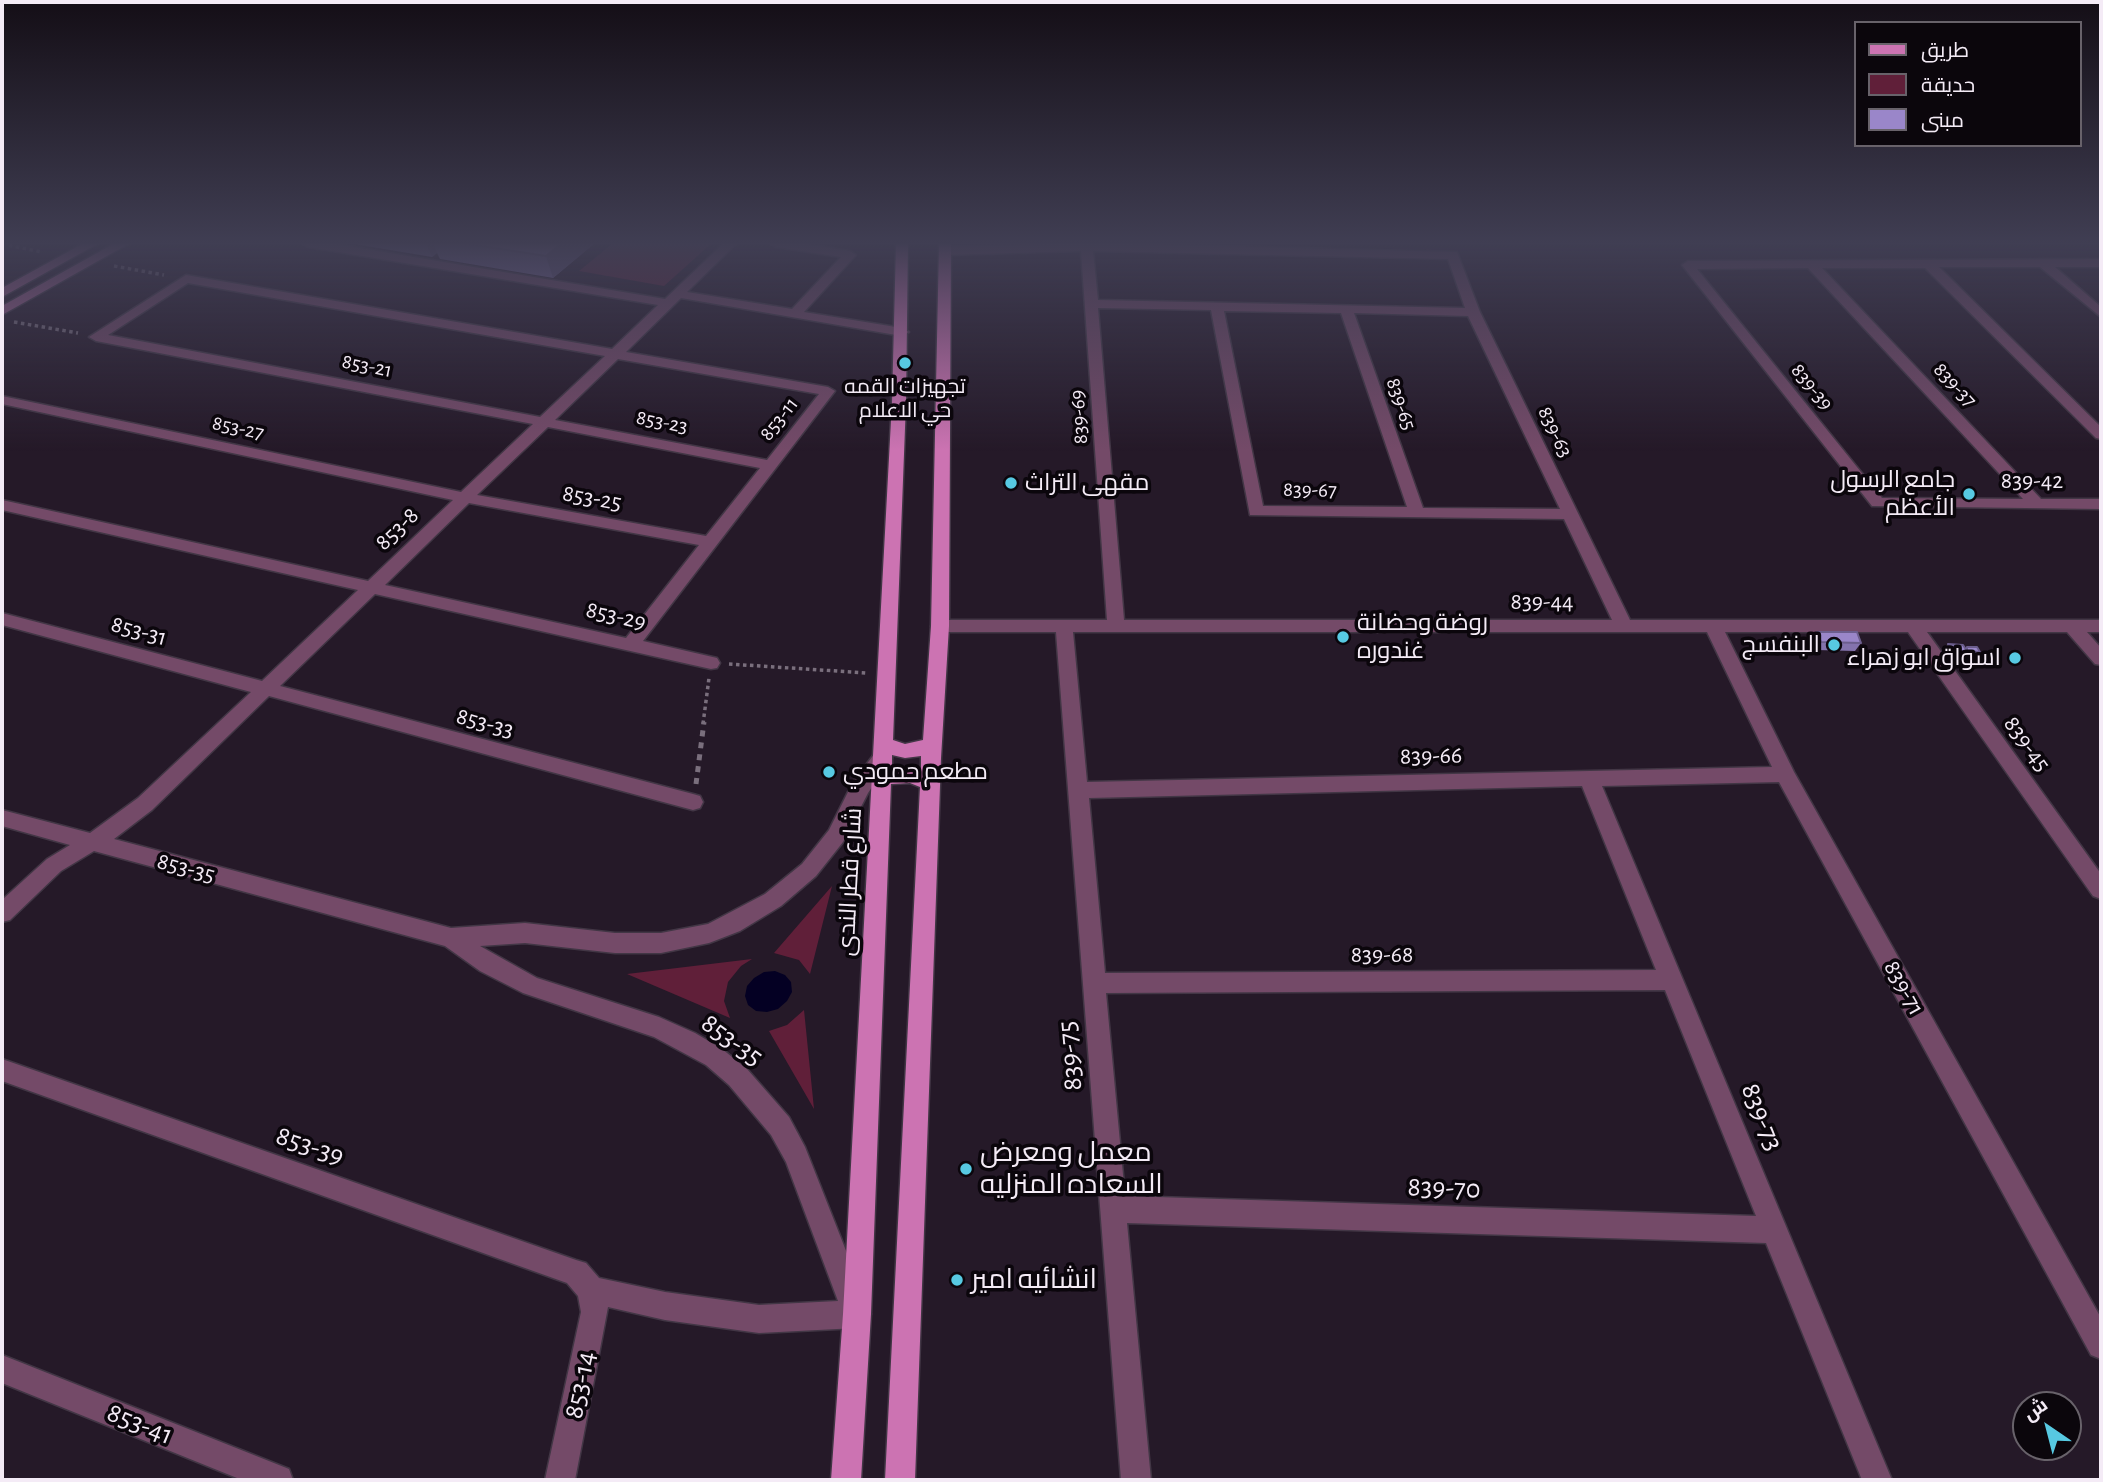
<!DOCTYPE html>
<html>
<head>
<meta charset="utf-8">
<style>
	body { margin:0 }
	#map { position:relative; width:2103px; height:1482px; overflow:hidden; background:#251928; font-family:"Alegreya Sans",Cairo,sans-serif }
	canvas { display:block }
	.frame { position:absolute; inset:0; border:4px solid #f4ebf6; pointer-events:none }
	.legend { position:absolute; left:1854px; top:21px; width:228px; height:126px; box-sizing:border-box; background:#0b060c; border:2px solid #68626a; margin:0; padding:9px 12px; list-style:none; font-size:21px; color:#f4ebf6 }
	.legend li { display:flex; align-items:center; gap:14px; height:35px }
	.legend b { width:35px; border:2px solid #68626a }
	.north { position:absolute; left:2012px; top:1391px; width:70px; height:70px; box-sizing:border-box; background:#0b060c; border:2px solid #68626a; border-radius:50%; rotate:325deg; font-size:19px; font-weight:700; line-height:28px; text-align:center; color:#f4ebf6 }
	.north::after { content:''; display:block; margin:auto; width:24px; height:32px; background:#57c9e2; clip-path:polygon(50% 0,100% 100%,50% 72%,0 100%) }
</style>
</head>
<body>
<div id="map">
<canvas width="2103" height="1482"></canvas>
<div class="frame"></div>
<ul class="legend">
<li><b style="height:9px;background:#cc73b2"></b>طريق</li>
<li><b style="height:19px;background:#601f39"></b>حديقة</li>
<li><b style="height:19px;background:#9a86c9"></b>مبنى</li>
</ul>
<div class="north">ش</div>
</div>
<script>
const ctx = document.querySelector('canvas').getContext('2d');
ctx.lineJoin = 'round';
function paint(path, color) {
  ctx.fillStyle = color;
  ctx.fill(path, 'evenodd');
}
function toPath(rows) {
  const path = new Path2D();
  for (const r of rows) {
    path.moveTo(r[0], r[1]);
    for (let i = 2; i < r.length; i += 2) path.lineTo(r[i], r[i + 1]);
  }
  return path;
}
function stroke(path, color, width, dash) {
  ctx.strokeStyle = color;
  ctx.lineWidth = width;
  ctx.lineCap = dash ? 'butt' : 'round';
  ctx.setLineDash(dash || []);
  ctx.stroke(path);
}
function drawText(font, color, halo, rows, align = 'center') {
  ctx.font = font + ' "Alegreya Sans",Cairo,sans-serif';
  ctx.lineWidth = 7;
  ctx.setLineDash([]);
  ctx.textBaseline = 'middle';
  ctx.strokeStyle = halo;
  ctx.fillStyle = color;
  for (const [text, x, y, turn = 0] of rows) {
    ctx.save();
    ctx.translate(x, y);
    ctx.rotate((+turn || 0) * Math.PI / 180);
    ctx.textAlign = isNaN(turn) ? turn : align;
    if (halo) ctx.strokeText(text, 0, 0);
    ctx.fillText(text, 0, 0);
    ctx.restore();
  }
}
paint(toPath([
	[613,243,712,243,664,286,579,271],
	[832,886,810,974,799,960,774,953],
	[752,959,741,966,728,982,724,1001,730,1018,627,974],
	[804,1010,814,1109,769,1031,787,1025]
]), '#601f39');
paint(toPath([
	[775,971,785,975,791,982,792,992,787,1001,778,1009,767,1012,756,1011,748,1005,745,996,747,986,754,978,764,972]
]), '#040023');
const minor = toPath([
	[302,243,330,243,665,299,724,243,737,243,687,292,792,309,841,257,776,247,770,243,799,243,850,251,856,255,804,312,902,328,909,332,902,336,681,298,626,352,828,387,835,391,643,641,717,658,720,663,717,668,711,669,375,594,280,686,693,794,700,796,703,802,700,808,693,810,269,696,152,810,114,839,451,928,525,923,615,933,661,933,708,924,765,894,802,864,829,830,853,782,875,753,882,751,889,753,892,758,868,793,843,842,816,876,781,906,740,931,709,943,661,953,615,953,525,943,480,946,537,978,659,1017,695,1033,722,1049,747,1069,789,1117,805,1147,871,1314,867,1324,857,1328,759,1333,665,1320,608,1307,575,1480,545,1480,581,1312,578,1296,567,1283,2,1081,2,1059,576,1260,586,1263,599,1278,665,1292,759,1305,838,1301,786,1162,771,1135,729,1085,706,1065,654,1037,523,993,480,971,445,946,94,851,61,871,10,920,2,922,2,900,47,859,70,845,2,826,2,810,90,833,138,798,251,692,2,625,2,613,262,681,358,590,2,510,2,500,368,581,453,500,2,404,2,396,461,492,533,424,96,341,89,337,186,275,612,349,658,305,308,247,302,243],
	[188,283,605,356,540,417,108,335,188,283],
	[618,359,819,394,767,460,555,420,618,359],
	[548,427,760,468,706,536,477,495,548,427],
	[469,503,699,545,626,638,385,585,469,503],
	[1087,243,1457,252,1480,312,1630,620,2101,620,2101,632,2087,632,2101,648,2101,665,2095,664,2067,632,1927,632,2101,874,2101,899,2093,896,1908,632,1725,632,1794,772,2101,1318,2101,1359,2091,1355,1779,782,1602,786,1892,1480,1862,1480,1766,1243,1127,1223,1151,1480,1121,1480,1056,632,940,632,931,626,940,620,1107,620,1081,251,945,255,939,251,945,247,1087,243],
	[1093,251,1448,259,1465,308,1098,300,1093,251],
	[1098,308,1211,310,1250,515,1564,519,1612,620,1124,620,1098,308],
	[1224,311,1341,313,1407,507,1263,506,1224,311],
	[1354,313,1468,316,1560,509,1423,508,1354,313],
	[1073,632,1707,632,1772,767,1087,782,1073,632],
	[1582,786,1656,970,1105,973,1089,798,1582,786],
	[1665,990,1756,1216,1125,1196,1106,993,1665,990],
	[2101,259,2101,267,2055,267,2101,307,2101,317,2040,267,1939,267,2101,427,2101,439,2096,438,1925,268,1822,268,2041,499,2101,499,2101,509,1872,506,1682,265,1688,261,2101,259],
	[1808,268,2023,499,1882,498,1697,269,1808,268],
	[2,1355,289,1469,293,1480,242,1480,2,1383,2,1355]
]);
const secondary = toPath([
	[84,243,99,243,2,297,2,288,84,243],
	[115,243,130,243,2,315,2,306,115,243]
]);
const primary = toPath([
	[896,243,908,243,906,402,893,740,905,744,923,740,931,626,939,243,951,243,949,626,941,758,915,1480,885,1480,920,787,910,783,891,784,871,1314,861,1480,831,1480,843,1314,892,402,896,243],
	[892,755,905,758,921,756,921,771,911,767,892,769,892,755]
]);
stroke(minor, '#423645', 3);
stroke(secondary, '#423645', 3);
stroke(primary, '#423645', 3);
stroke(toPath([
	[2,244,42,252],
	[114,266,164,275],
	[14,322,78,333],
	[729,664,867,673],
	[703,724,709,678]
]), '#7a6f7d', 3.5, [3.5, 3.5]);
stroke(toPath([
	[696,784,704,722]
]), '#7a6f7d', 5, [6, 6]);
paint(minor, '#744a68');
paint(secondary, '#a66192');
paint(primary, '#cc73b2');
paint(toPath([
	[348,243,595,243,553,278,440,259,437,253,432,257],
	[1817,632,1861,643,1855,651,1816,650,1812,640],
	[1948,644,1966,649,1967,647,1980,652,1974,660,1961,659,1947,661,1941,652]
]), '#8473ad');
paint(toPath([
	[426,243,433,243,437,253,432,257],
	[562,243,595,243,553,278,546,256]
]), '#6c5e8d');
const building = toPath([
	[462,243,562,243,546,256,462,243],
	[1817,632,1857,632,1861,643,1821,642,1817,632],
	[1948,644,1963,645,1967,651,1953,653,1948,644],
	[1967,647,1977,647,1980,652,1967,651,1967,647]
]);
paint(building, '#9a86c9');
stroke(building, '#6c5e8d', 2);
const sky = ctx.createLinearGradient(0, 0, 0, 451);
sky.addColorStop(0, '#140e16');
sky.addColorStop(0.54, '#403e53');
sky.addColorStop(1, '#403e5300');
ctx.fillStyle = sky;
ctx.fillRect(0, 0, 2103, 451);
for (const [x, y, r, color] of [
	[905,363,7,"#57c9e2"],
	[1011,483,7,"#57c9e2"],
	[1969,494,7,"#57c9e2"],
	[1343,637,7,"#57c9e2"],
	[1834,645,7,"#57c9e2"],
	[2015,658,7,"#57c9e2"],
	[829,772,7,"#57c9e2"],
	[966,1169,7,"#57c9e2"],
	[957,1280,7,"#57c9e2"]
]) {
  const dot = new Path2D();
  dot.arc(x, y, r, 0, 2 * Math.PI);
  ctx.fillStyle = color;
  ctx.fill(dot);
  stroke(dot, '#0b060c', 2.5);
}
drawText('21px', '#f4ebf6', '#0b060c', [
	["853-21",367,366,11],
	["839-37",1955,385,47],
	["839-39",1812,387,51],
	["839-65",1401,404,71],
	["839-69",1079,417,-94],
	["853-11",779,419,-52],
	["853-23",662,422,11],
	["853-27",238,428,12],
	["839-63",1555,432,64],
	["839-67",1310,490,1]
]);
drawText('21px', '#f4ebf6', '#0b060c', [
	["تجهيزات القمه",905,387],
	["حي الاعلام",905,411]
]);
drawText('24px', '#f4ebf6', '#0b060c', [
	["جامع الرسول",1955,480],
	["الأعظم",1955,508],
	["مقهى التراث",1025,483,"left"],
	["روضة وحضانة",1357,623,"left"],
	["غندوره",1357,651,"left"],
	["البنفسج",1820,645],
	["اسواق ابو زهراء",2001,658],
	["مطعم حمودي",843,772,"left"]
], 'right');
drawText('24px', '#f4ebf6', '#0b060c', [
	["839-42",2032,481],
	["853-25",592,498,10],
	["853-8",397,529,-44],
	["839-44",1542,602],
	["853-29",616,616,13],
	["853-31",139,631,15],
	["853-33",485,723,15],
	["839-45",2027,744,54],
	["839-66",1431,756,-1],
	["853-35",186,868,15],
	["شارع قطر الندى",850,882,-87],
	["839-68",1382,955],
	["839-71",1904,988,61]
]);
drawText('28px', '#f4ebf6', '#0b060c', [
	["853-35",732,1040,36],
	["839-75",1070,1056,-95],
	["839-73",1762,1117,68],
	["853-39",310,1146,19],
	["839-70",1444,1188,2],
	["853-14",580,1385,-78],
	["853-41",140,1424,22]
]);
drawText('28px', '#f4ebf6', '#0b060c', [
	["معمل ومعرض",980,1153],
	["السعاده المنزليه",980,1185],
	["انشائيه امير",971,1280]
], 'left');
</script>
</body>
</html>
